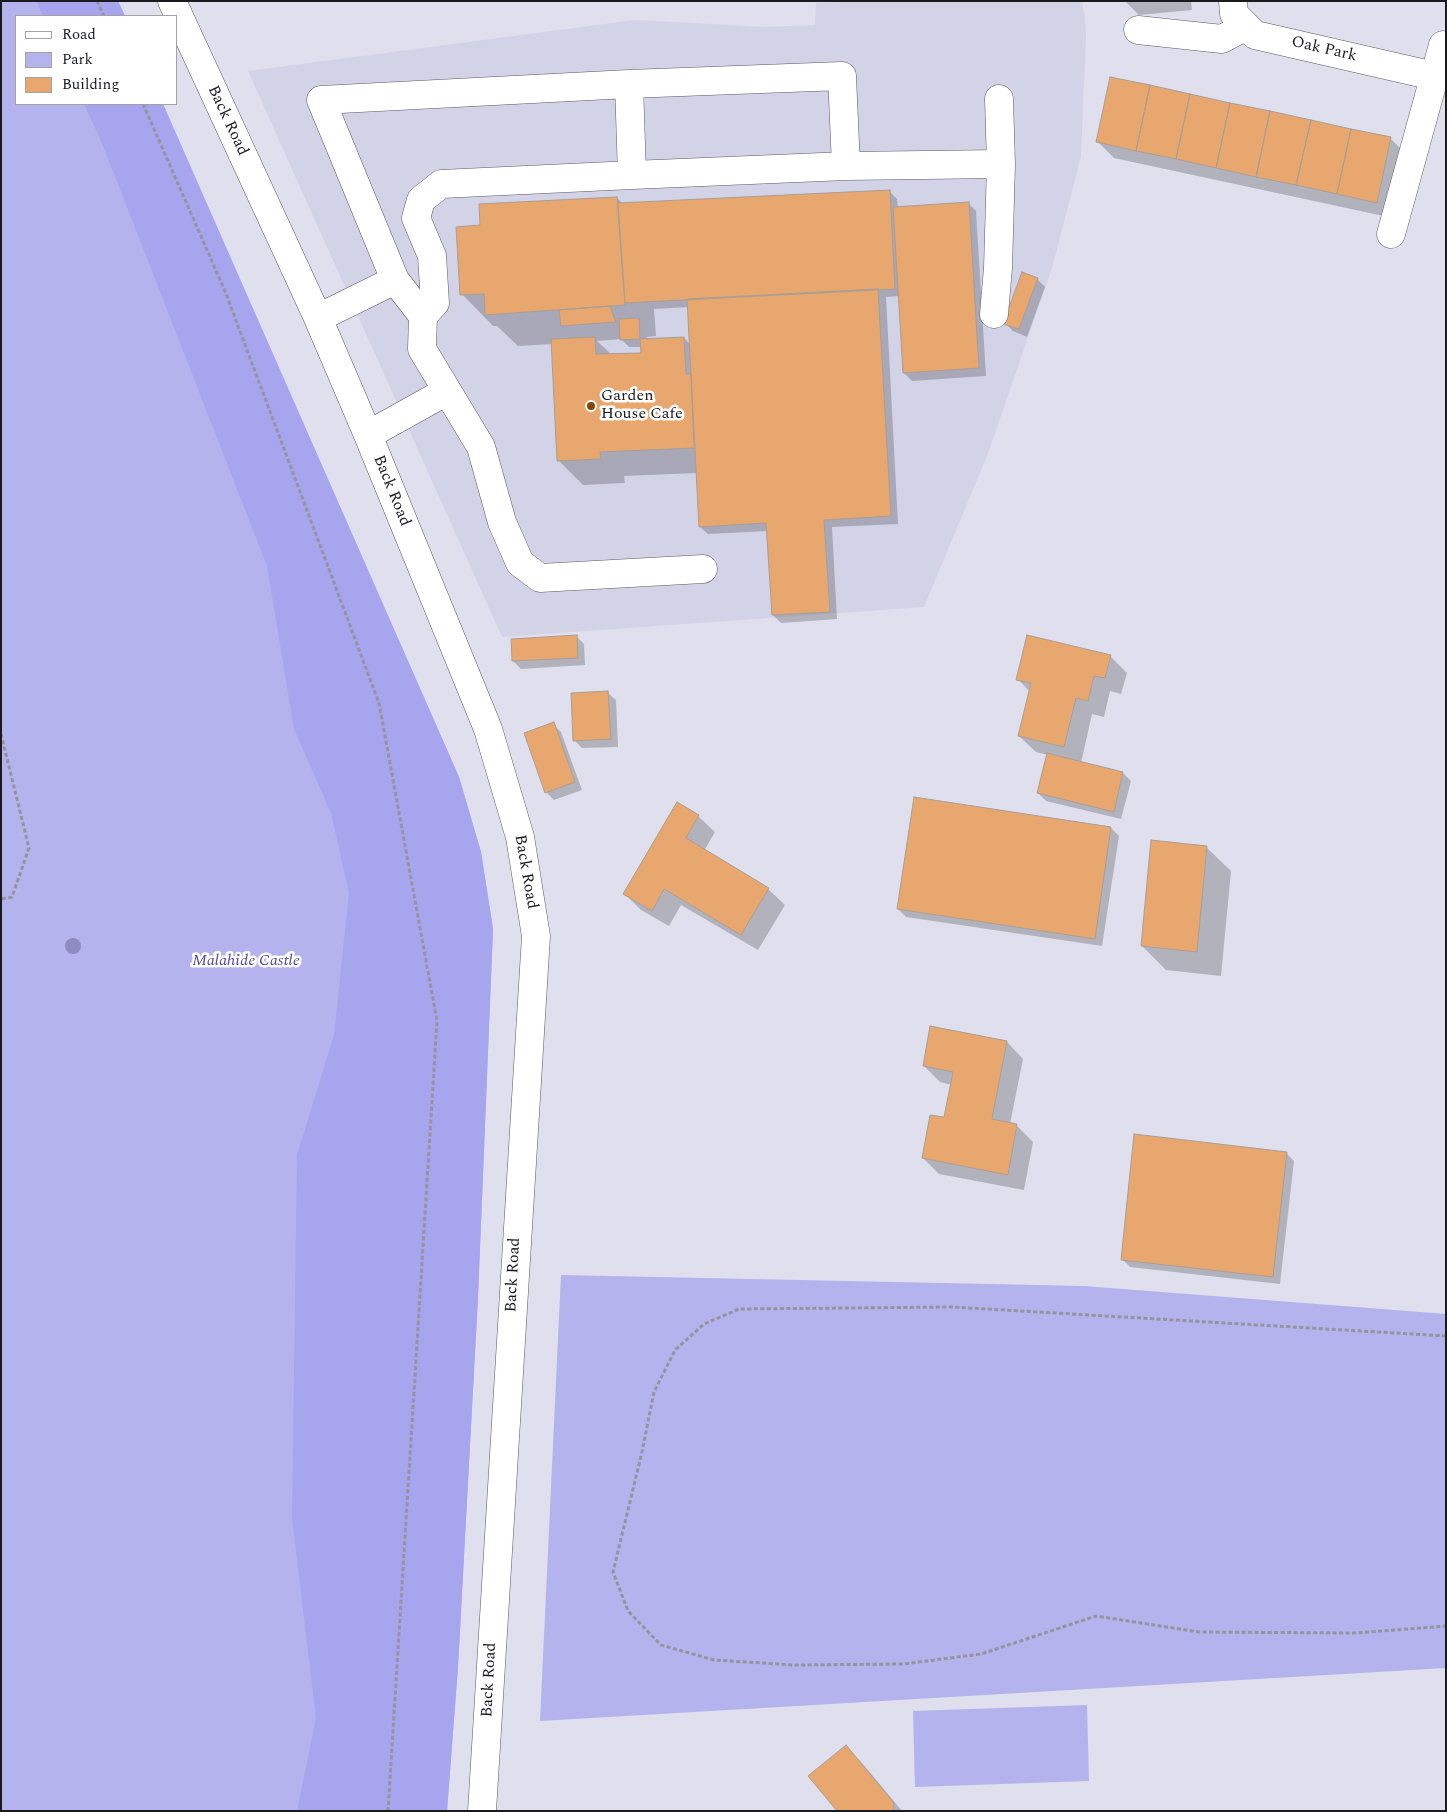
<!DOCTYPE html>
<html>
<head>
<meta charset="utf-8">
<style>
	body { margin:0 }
	#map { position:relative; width:1447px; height:1812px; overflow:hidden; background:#dfdfed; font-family:Spectral,serif }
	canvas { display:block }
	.frame { position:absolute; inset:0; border:2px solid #191a1e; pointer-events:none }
	.legend { position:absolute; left:15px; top:15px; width:162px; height:90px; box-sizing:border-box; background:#fff; border:1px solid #a3a3a5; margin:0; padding:6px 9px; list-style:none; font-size:15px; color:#191a1e }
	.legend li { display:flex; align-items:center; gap:10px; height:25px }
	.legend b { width:25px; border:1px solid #a3a3a5 }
</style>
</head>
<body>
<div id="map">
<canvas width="1447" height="1812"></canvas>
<div class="frame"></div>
<ul class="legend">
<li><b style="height:6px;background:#fff"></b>Road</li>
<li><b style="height:14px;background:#b4b3ee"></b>Park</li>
<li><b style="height:14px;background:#e8a76f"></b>Building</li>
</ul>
</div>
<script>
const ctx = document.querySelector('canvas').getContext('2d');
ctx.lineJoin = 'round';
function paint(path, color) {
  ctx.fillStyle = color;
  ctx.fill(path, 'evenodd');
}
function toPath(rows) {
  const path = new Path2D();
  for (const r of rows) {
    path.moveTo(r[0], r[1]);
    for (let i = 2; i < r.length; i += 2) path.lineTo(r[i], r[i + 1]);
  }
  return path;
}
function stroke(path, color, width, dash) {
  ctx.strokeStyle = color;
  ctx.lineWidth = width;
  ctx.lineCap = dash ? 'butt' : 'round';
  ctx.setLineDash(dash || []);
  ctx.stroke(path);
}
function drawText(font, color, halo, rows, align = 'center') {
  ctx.font = font + ' Spectral,serif';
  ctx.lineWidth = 5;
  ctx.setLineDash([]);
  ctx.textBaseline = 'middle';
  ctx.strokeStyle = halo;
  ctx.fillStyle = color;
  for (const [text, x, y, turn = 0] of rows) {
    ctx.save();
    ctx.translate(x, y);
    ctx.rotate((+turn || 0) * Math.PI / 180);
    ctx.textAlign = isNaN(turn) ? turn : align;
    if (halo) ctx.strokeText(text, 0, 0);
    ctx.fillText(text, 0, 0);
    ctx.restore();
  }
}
paint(toPath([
	[859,1,1082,1,1085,18,1086,35,1081,156,1052,268,987,456,924,607,502,637,248,71,635,20,766,27,815,25,816,3]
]), '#d3d3e8');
paint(toPath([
	[1,1,118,1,125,16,16,16,16,104,163,104,459,777,481,852,493,929,478,1297,458,1667,447,1811,1,1811],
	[561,1275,1084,1286,1446,1314,1446,1668,540,1721],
	[1087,1705,1089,1781,915,1787,913,1711]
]), '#b4b3ee');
paint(toPath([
	[36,1,118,1,125,16,43,16],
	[84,104,163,104,459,777,481,852,493,929,478,1297,458,1667,447,1811,297,1811,316,1718,292,1518,297,1155,334,1035,349,893,331,813,294,729,267,566,102,143]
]), '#a6a5ee');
paint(toPath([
	[1125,1,1191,1,1192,10,1139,15],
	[1390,138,1407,155,1393,218,1114,158,1097,141],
	[889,191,897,199,898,208,968,203,976,211,986,376,912,381,904,373,899,296,886,297,898,524,832,527,837,619,781,623,773,615,768,531,708,534,700,527,697,473,624,476,625,483,583,485,558,460,553,344,518,346,497,326,493,326,462,294,481,227,617,198,623,204],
	[689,307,691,345,684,338,647,340,647,337,656,336,654,309],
	[621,339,629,347,642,347,642,354,612,355,597,341],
	[1037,279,1045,287,1027,337,1013,331,1005,323],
	[576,636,584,644,585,665,521,669,513,661],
	[1110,656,1127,673,1121,694,1110,691,1104,717,1092,714,1081,763,1123,773,1131,781,1121,819,1046,801,1038,793,1048,755,1036,752,1019,736,1030,692,1018,679],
	[608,693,616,700,618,747,582,748,574,740],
	[553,724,561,732,582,790,554,800,546,792],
	[698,816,715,832,704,851,768,889,785,905,758,950,681,905,669,926,641,910,625,894],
	[1111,828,1119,836,1102,946,906,917,898,909],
	[1206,847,1231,871,1221,976,1166,970,1142,946],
	[1007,1042,1023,1059,1010,1124,1017,1126,1033,1142,1024,1190,939,1174,923,1158,945,1119,952,1085,940,1082,924,1066],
	[1286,1153,1294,1161,1280,1284,1130,1267,1122,1259],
	[846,1746,862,1763,902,1811,838,1811]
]), '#0003');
const building = toPath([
	[1110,77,1150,85,1136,151,1096,142,1110,77],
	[1150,85,1190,94,1176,159,1136,151,1150,85],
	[1190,94,1230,103,1216,168,1176,159,1190,94],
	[1230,103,1270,111,1256,177,1216,168,1230,103],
	[1270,111,1311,120,1296,185,1256,177,1270,111],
	[1311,120,1351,129,1337,194,1296,185,1311,120],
	[1351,129,1391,137,1377,203,1337,194,1351,129],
	[890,190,895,289,625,303,618,203,890,190],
	[617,197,625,305,485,315,484,294,460,295,456,227,480,225,479,204,617,197],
	[969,202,979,368,903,373,893,207,969,202],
	[1022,272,1038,278,1019,329,1003,324,1022,272],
	[878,289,891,516,824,520,830,612,772,615,766,523,699,527,687,299,878,289],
	[610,306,616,322,561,326,559,310,610,306],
	[639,318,640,339,620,340,619,319,639,318],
	[595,337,596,354,641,353,640,339,684,337,686,374,691,374,694,448,600,452,601,459,557,461,551,339,595,337],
	[577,635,578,658,512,661,511,639,577,635],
	[1027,635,1111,655,1105,678,1094,676,1088,701,1076,698,1064,747,1018,736,1031,683,1016,680,1027,635],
	[608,691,611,739,573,741,571,693,608,691],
	[554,722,575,782,545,793,524,733,554,722],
	[1047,753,1123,772,1114,812,1037,793,1047,753],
	[914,797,1111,827,1095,939,897,909,914,797],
	[677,802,699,815,686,838,769,888,741,935,664,889,652,911,623,894,677,802],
	[1151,840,1207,846,1197,952,1141,946,1151,840],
	[930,1026,1007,1041,992,1119,1017,1124,1008,1175,922,1158,930,1115,944,1117,953,1072,923,1066,930,1026],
	[1134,1134,1287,1152,1273,1277,1121,1260,1134,1134],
	[846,1745,894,1803,893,1811,837,1811,808,1776,846,1745]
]);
paint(building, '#e8a76f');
stroke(building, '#a99e95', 1);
const minor = toPath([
	[172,1,318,318,368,435,488,729,520,837,536,936,482,1811],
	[1233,1,1234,14,1255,35,1434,76],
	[1138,30,1222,39,1246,26],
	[629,84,842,76,846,166,632,175],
	[846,166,1001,164,999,99],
	[1391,234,1443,45],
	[994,314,998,268,1001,164],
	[423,316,435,303,432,256,416,218,421,200,441,184,632,175,629,84,321,100,395,280,423,316,422,349,481,447,502,522,520,563,540,578,703,569],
	[318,318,395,280],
	[368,435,447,391]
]);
stroke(minor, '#595965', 29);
stroke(toPath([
	[97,1,104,16],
	[143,104,225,291,379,703,437,1021,388,1811],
	[1,734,29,848,12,897,1,899],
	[1446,1336,953,1307,739,1309,704,1324,675,1350,654,1392,642,1452,613,1572,628,1611,661,1645,714,1660,794,1665,903,1664,981,1654,1096,1616,1199,1632,1355,1633,1446,1626]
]), '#94949f', 3, [4, 2.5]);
stroke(minor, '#fff', 28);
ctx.fillStyle = '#908bc2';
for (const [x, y] of [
	[73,946]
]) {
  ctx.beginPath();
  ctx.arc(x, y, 8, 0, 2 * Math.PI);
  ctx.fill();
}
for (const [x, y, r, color] of [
	[591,406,5,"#834800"]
]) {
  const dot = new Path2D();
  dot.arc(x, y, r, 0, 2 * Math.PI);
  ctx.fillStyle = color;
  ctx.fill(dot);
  stroke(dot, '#fff', 2);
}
drawText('16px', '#191a1e', '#fff', [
	["Oak Park",1324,50,13],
	["Back Road",227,121,65],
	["Back Road",391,491,68],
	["Back Road",525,872,80],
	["Back Road",514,1275,-87],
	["Back Road",490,1680,-87]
]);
drawText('16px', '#191a1e', '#fff', [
	["Garden",601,397],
	["House Cafe",601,415]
], 'left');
drawText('italic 16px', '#50479e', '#fff', [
	["Malahide Castle",246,962]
]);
</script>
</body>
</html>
